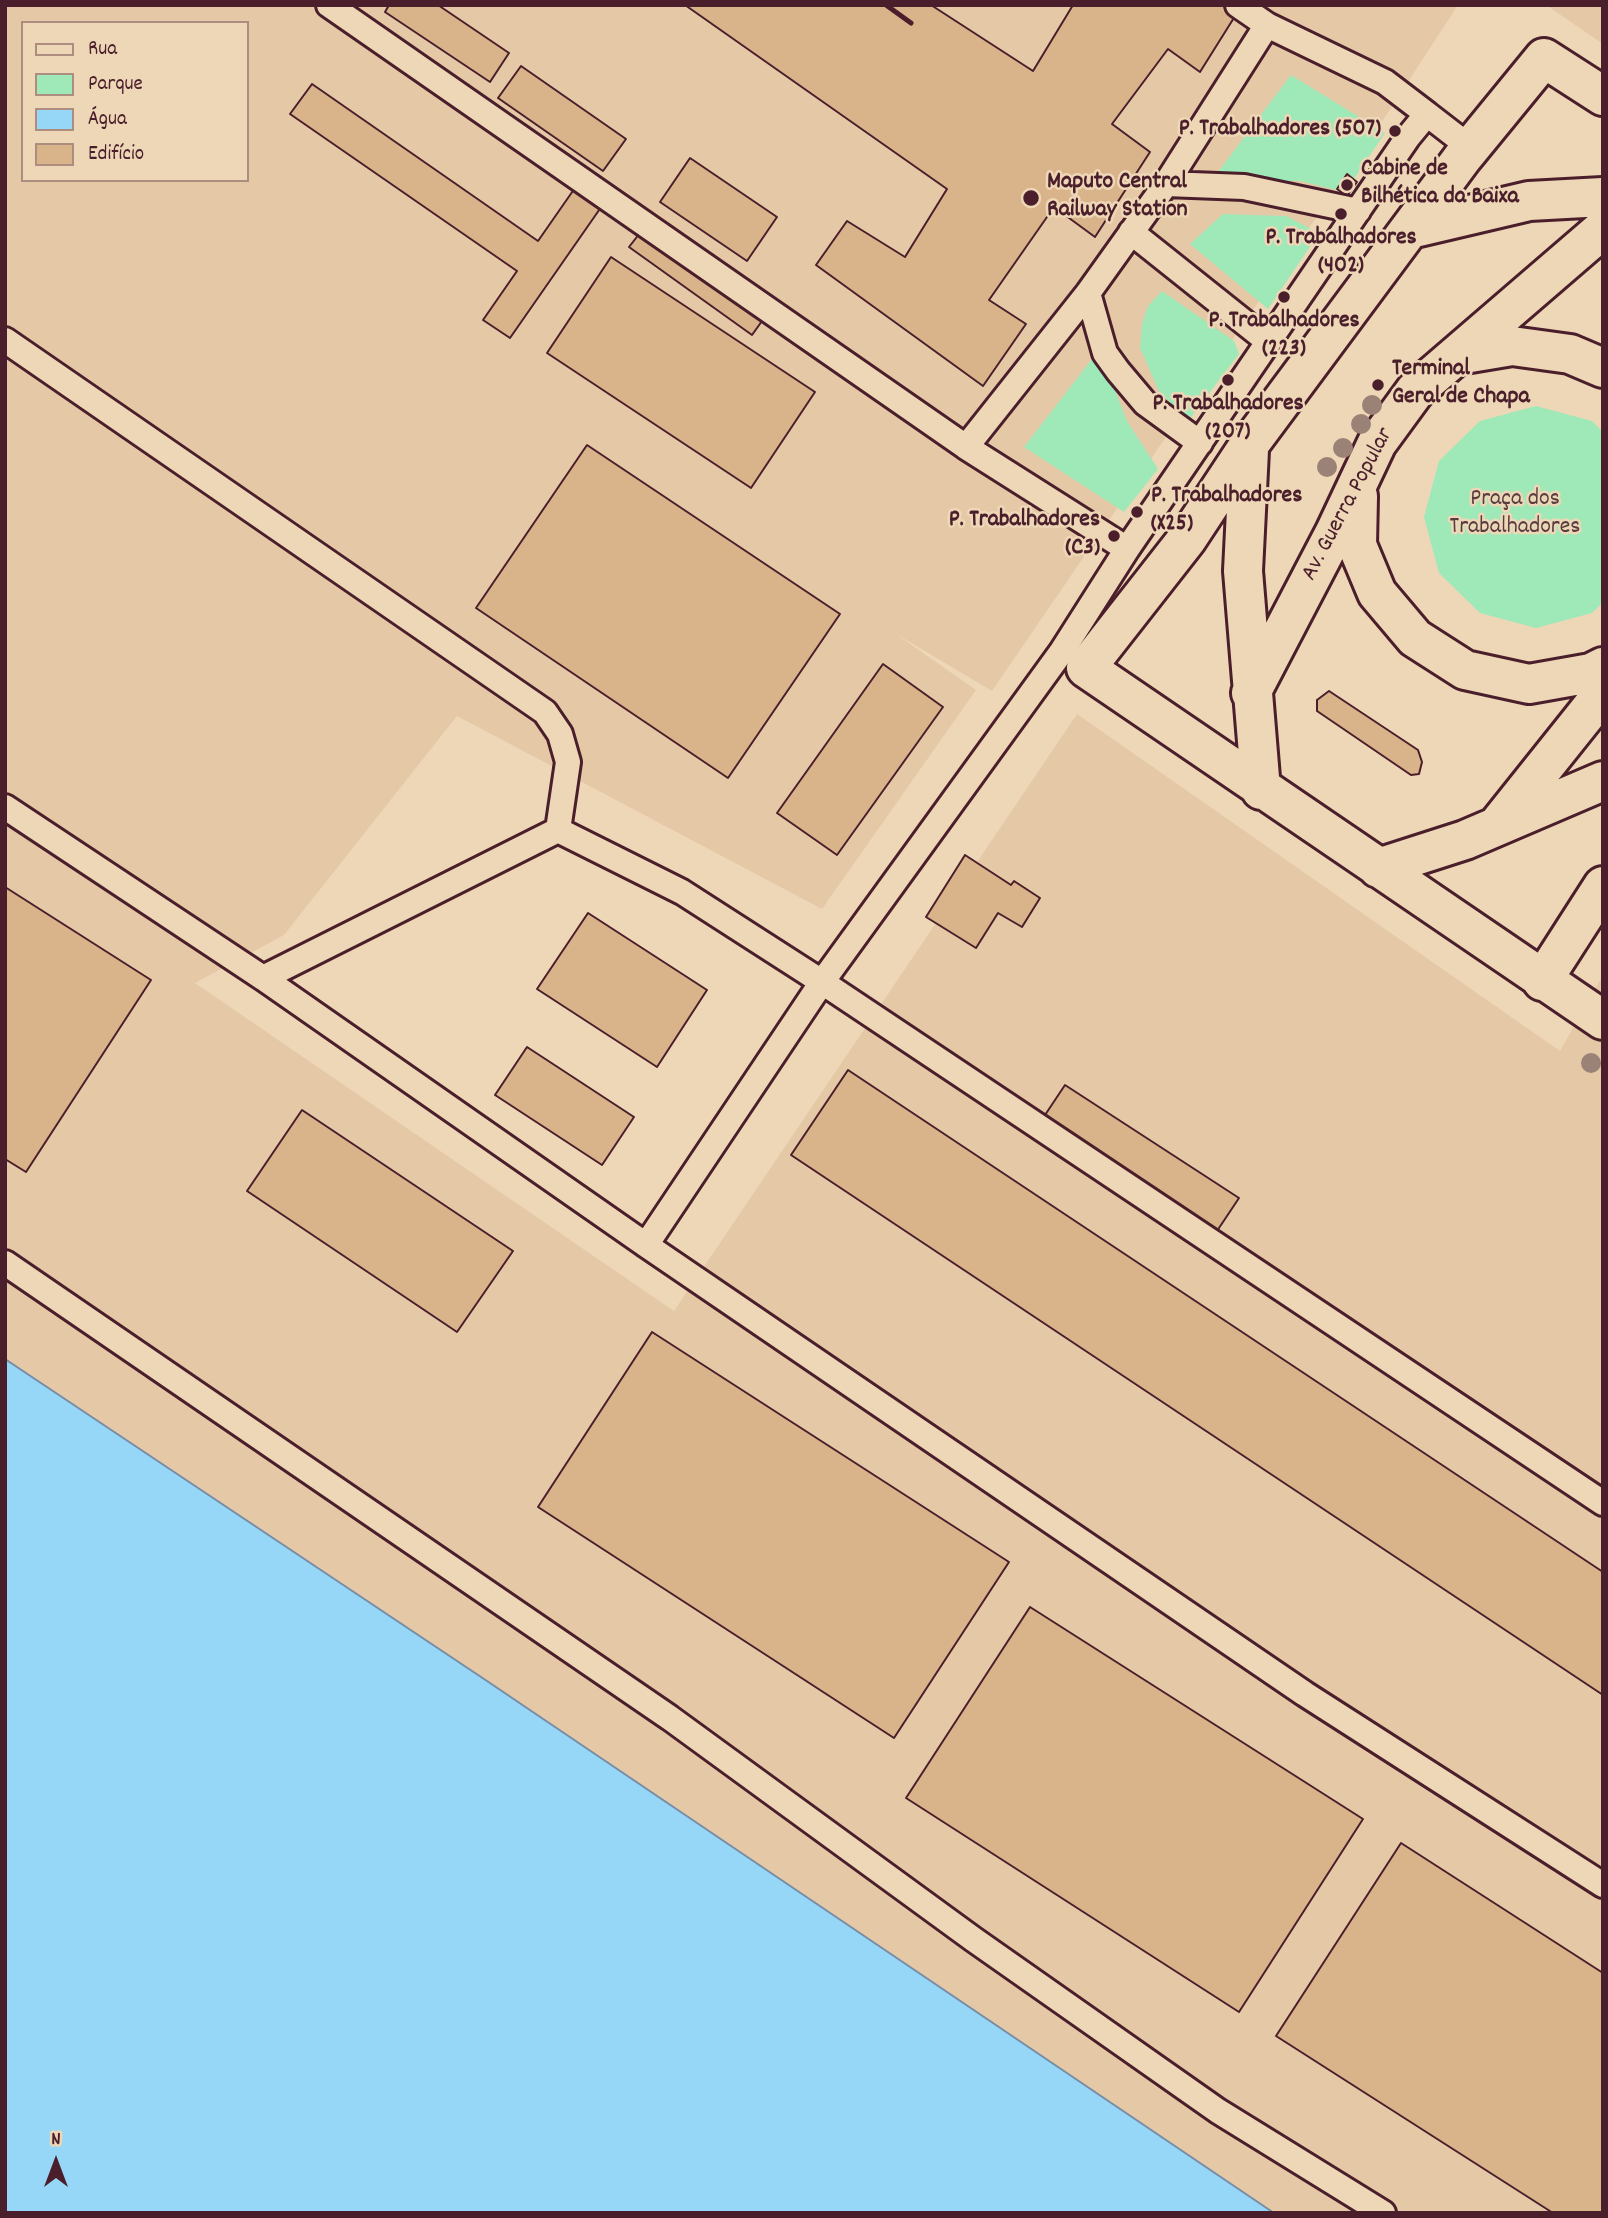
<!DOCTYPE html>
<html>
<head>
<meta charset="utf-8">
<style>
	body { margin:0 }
	#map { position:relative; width:1608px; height:2218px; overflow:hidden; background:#eed7b7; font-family:Dekko,sans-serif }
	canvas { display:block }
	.frame { position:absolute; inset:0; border:7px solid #4a1f2b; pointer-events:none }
	.legend { position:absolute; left:21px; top:21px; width:228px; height:161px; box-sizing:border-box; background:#eed7b7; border:2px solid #ac8d7f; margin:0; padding:9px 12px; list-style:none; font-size:21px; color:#4a1f2b }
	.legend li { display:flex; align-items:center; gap:14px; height:35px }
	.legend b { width:35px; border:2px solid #ac8d7f }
	.north { position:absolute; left:21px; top:2127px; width:70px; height:70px; -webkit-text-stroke:5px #eed7b7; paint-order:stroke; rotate:0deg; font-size:19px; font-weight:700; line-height:28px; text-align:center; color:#4a1f2b }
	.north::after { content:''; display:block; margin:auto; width:24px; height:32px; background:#4a1f2b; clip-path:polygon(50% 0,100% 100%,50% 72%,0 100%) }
</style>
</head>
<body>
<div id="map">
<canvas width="1608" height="2218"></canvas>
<div class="frame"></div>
<ul class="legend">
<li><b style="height:9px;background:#eed7b7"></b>Rua</li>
<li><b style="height:19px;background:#9fe8b7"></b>Parque</li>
<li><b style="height:19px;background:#96d6f7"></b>Água</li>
<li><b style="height:19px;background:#d9b38a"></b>Edifício</li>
</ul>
<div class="north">N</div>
</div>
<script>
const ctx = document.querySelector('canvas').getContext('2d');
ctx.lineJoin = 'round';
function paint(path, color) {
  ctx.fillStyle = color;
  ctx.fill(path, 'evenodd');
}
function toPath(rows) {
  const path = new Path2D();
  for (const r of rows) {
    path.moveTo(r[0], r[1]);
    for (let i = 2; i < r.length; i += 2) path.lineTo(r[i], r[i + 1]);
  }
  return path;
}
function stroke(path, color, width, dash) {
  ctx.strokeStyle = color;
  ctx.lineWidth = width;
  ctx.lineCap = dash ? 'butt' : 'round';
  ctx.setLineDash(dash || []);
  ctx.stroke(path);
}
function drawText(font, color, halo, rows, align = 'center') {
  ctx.font = font + ' Dekko,sans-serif';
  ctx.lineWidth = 5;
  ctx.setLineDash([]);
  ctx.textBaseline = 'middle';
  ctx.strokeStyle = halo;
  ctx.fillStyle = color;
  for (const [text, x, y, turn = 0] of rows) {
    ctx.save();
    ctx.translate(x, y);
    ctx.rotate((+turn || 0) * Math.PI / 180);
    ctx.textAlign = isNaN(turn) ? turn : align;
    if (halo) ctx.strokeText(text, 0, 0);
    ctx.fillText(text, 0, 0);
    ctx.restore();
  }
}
paint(toPath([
	[5,5,1458,5,1385,117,992,691,896,634,976,690,822,909,457,716,284,935,195,983,674,1311,1077,714,1560,1051,1603,975,1603,2213,1274,2213,5,1359],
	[23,23,247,23,247,180,23,180],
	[1546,5,1603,5,1603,44]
]), '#e5c9a7');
paint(toPath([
	[1291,75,1385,133,1345,192,1300,181,1212,180],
	[1223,214,1286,216,1319,233,1268,309,1190,244],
	[1162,291,1234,341,1239,354,1188,421,1159,391,1140,348,1142,324,1148,306],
	[1099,350,1127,421,1158,469,1124,512,1024,447],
	[1536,406,1592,421,1603,432,1603,602,1592,613,1536,628,1480,613,1439,573,1424,517,1439,461,1480,421]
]), '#9fe8b7');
const water = toPath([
	[5,1359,487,1681,1274,2213,5,2213,5,1359]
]);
paint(water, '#96d6f7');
stroke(water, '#788da5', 2);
const building = toPath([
	[389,5,438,5,509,53,490,82,385,12,389,5],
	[685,5,931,5,1033,71,1073,5,1242,5,1200,72,1168,49,1112,124,1150,152,1095,237,1054,207,989,300,1026,324,983,386,816,265,847,221,905,257,947,189,685,5],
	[521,66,626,139,603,171,498,98,521,66],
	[312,84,538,241,577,185,604,203,510,338,483,320,517,271,290,114,312,84],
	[690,158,777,217,747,261,660,202,690,158],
	[1347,174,1357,182,1347,196,1337,189,1347,174],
	[650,220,772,307,752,335,629,247,650,220],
	[611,257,815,392,751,488,547,353,611,257],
	[587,445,840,614,728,778,476,608,587,445],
	[883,664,943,707,837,855,777,813,883,664],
	[1329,691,1418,750,1422,762,1419,774,1411,775,1317,711,1317,700,1329,691],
	[965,855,1011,885,1014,881,1040,898,1022,927,998,913,976,948,926,917,965,855],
	[5,887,151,980,26,1172,5,1159,5,887],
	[588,913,707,990,657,1067,537,989,588,913],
	[527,1047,634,1117,602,1165,495,1095,527,1047],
	[848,1070,1603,1572,1603,1695,791,1155,848,1070],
	[1065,1085,1239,1198,1215,1234,1041,1121,1065,1085],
	[302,1110,513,1251,457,1332,247,1191,302,1110],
	[652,1332,1009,1562,894,1738,538,1507,652,1332],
	[1030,1607,1363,1819,1239,2012,906,1798,1030,1607],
	[1401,1843,1603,1973,1603,2213,1553,2213,1276,2036,1401,1843]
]);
paint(building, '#d9b38a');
stroke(building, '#4a1f2b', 2);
const service = toPath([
	[329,5,966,447],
	[1238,5,1267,25],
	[1166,184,1244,187,1358,211],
	[1131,232,1269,342],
	[1088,293,1105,353,1118,371,1145,403,1200,443],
	[5,340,545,712,560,734,568,762,558,830],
	[1127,549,966,447,1088,293,1166,184,1267,25,1385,82,1427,114],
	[5,807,263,978,646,1245,1305,1694,1603,1885],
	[558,830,682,892,822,982,1603,1503],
	[263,978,558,830],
	[646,1245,822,982,1062,651,1127,549,1408,137,1427,114,1471,148],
	[5,1263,670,1718,973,1939,1218,2111,1383,2213]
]);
const minor = toPath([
	[1603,96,1544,58,1463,157,1249,445,1187,539,1086,668,1603,1020],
	[1410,229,1529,201,1603,197],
	[1458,355,1512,346,1570,354,1603,368],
	[1249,450,1243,571,1261,790],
	[1358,496,1357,545,1377,593,1415,638,1465,670,1529,684,1591,673,1603,667],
	[1251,693,1335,532,1377,443,1415,391,1603,229],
	[1500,822,1603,693],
	[1378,868,1465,840,1603,781],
	[1542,981,1603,886]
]);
stroke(service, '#4a1f2b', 30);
stroke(minor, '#4a1f2b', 44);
stroke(service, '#eed7b7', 24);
stroke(minor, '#eed7b7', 38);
stroke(toPath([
	[886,5,911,23]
]), '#4a1f2b', 5);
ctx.fillStyle = '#9b8276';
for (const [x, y] of [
	[1372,405],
	[1361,424],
	[1343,448],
	[1327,467],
	[1591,1063]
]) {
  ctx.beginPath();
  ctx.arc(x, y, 10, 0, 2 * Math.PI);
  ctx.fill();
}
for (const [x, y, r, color] of [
	[1395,131,7,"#4a1f2b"],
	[1347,185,7,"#4a1f2b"],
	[1031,198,9,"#4a1f2b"],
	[1341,214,7,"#4a1f2b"],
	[1284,297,7,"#4a1f2b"],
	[1228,380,7,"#4a1f2b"],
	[1378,385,7,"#4a1f2b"],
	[1137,512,7,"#4a1f2b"],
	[1114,536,7,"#4a1f2b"]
]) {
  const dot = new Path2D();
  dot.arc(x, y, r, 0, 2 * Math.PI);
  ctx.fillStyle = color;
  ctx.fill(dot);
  stroke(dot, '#eed7b7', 2.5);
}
drawText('bold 24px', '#4a1f2b', '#eed7b7', [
	["P. Trabalhadores (507)",1381,131,"right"],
	["Cabine de",1361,171],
	["Bilhética da Baixa",1361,199],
	["Maputo Central",1047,184],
	["Railway Station",1047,212],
	["P. Trabalhadores",1341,240,"center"],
	["(402)",1341,268,"center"],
	["P. Trabalhadores",1284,323,"center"],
	["(223)",1284,351,"center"],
	["Terminal",1392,371],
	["Geral de Chapa",1392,399],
	["P. Trabalhadores",1228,406,"center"],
	["(207)",1228,434,"center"],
	["P. Trabalhadores",1151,498],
	["(X25)",1151,526],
	["P. Trabalhadores",1100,522,"right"],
	["(C3)",1100,550,"right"]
], 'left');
drawText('24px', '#573d40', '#eed7b7', [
	["Praça dos",1515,501],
	["Trabalhadores",1515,529]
]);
drawText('24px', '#4a1f2b', '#eed7b7', [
	["Av. Guerra Popular",1349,505,-62]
]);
</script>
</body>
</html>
